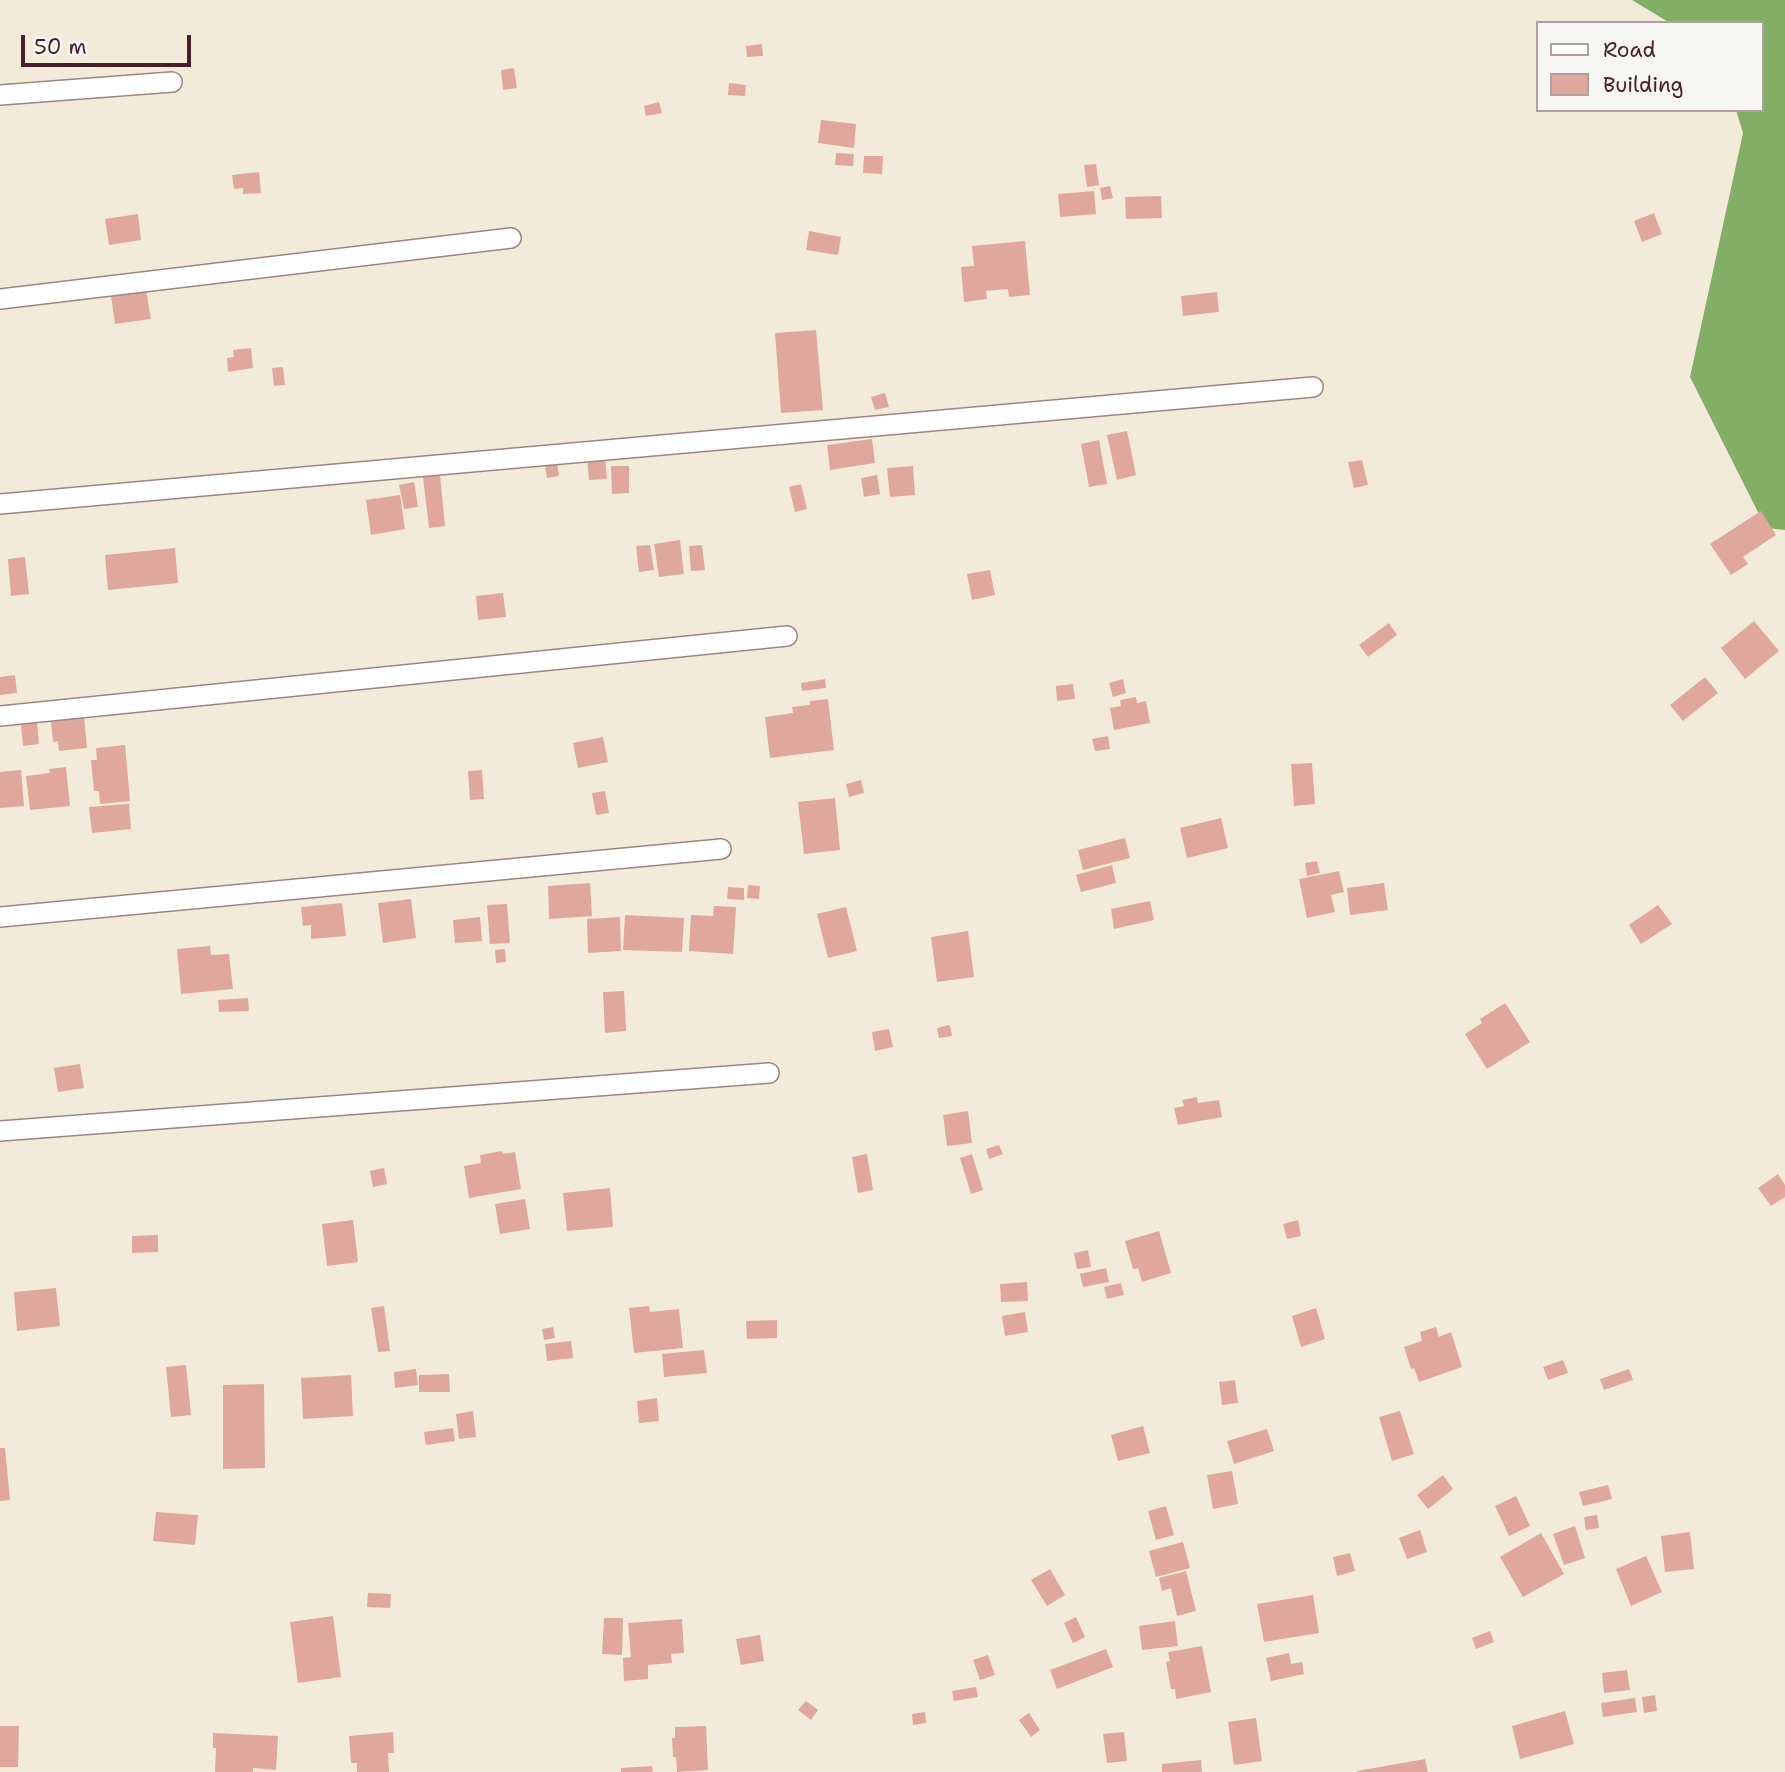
<!DOCTYPE html>
<html>
<head>
<meta charset="utf-8">
<style>
	body { margin:0 }
	#map { position:relative; width:1785px; height:1772px; overflow:hidden; background:#f3ebda; font-family:"Shantell Sans",sans-serif }
	canvas { display:block }
	.legend { position:absolute; left:1536px; top:21px; width:228px; height:91px; box-sizing:border-box; background:#f6f6f2; border:2px solid #b1a0a2; margin:0; padding:9px 12px; list-style:none; font-size:21px; color:#4a1f2b }
	.legend li { display:flex; align-items:center; gap:14px; height:35px }
	.legend b { width:35px; border:2px solid #b1a0a2 }
	.scale { position:absolute; left:21px; top:35px; width:170px; height:32px; box-sizing:border-box; border:4px solid #4a1f2b; border-top:0; padding-left:9px; font-size:21px; line-height:24px; white-space:nowrap; color:#4a1f2b; -webkit-text-stroke:5px #f6f6f2; paint-order:stroke }
</style>
</head>
<body>
<div id="map">
<canvas width="1785" height="1772"></canvas>
<ul class="legend">
<li><b style="height:9px;background:#fff"></b>Road</li>
<li><b style="height:19px;background:#e0a89d"></b>Building</li>
</ul>
<div class="scale">50 m</div>
</div>
<script>
const ctx = document.querySelector('canvas').getContext('2d');
ctx.lineJoin = 'round';
function paint(path, color) {
  ctx.fillStyle = color;
  ctx.fill(path, 'evenodd');
}
function toPath(rows) {
  const path = new Path2D();
  for (const r of rows) {
    path.moveTo(r[0], r[1]);
    for (let i = 2; i < r.length; i += 2) path.lineTo(r[i], r[i + 1]);
  }
  return path;
}
function stroke(path, color, width, dash) {
  ctx.strokeStyle = color;
  ctx.lineWidth = width;
  ctx.lineCap = dash ? 'butt' : 'round';
  ctx.setLineDash(dash || []);
  ctx.stroke(path);
}
paint(toPath([
	[1632,0,1785,0,1785,530,1766,528,1690,377,1743,133,1736,110,1762,110,1762,23,1670,23]
]), '#83ae66');
paint(toPath([
	[762,44,763,56,747,57,746,46],
	[514,68,517,88,503,90,501,70],
	[729,83,746,85,745,96,728,95],
	[659,102,662,113,646,116,644,106],
	[821,120,856,124,854,148,818,143],
	[836,153,854,154,853,166,835,165],
	[864,156,883,156,882,174,863,173],
	[1096,164,1099,185,1087,187,1084,165],
	[259,172,261,193,243,194,243,188,234,189,232,175],
	[1110,186,1113,198,1102,200,1100,188],
	[1094,191,1096,214,1060,217,1058,194],
	[1161,196,1162,218,1126,219,1125,197],
	[1654,213,1662,234,1642,242,1634,221],
	[138,214,141,240,109,245,105,219],
	[809,231,841,237,838,255,806,250],
	[1025,241,1030,295,1009,297,1008,289,986,291,987,299,964,302,961,267,974,266,972,246],
	[146,290,151,319,115,324,111,296],
	[1217,292,1219,312,1183,316,1181,296],
	[816,330,823,410,781,413,775,333],
	[251,348,253,368,228,372,227,358,234,357,233,350],
	[283,367,285,385,274,386,272,368],
	[885,393,889,407,875,410,871,397],
	[1127,431,1136,475,1117,480,1107,435],
	[872,439,875,463,830,470,827,445],
	[1099,440,1107,484,1089,487,1081,444],
	[605,456,607,479,589,480,587,458],
	[1362,460,1368,485,1354,488,1348,462],
	[557,463,559,476,547,478,545,465],
	[611,466,629,466,629,493,612,494],
	[913,466,915,495,890,497,887,468],
	[440,475,445,526,429,528,423,477],
	[877,475,880,494,864,497,861,478],
	[414,482,418,507,404,509,399,485],
	[801,484,807,509,795,512,789,487],
	[400,495,405,529,371,535,366,500],
	[1761,511,1776,535,1743,557,1748,564,1731,575,1710,544],
	[680,540,684,574,659,577,654,544],
	[650,545,654,570,639,572,636,546],
	[702,545,705,570,691,571,689,546],
	[175,548,178,583,108,590,105,555],
	[25,557,29,594,11,596,8,559],
	[990,570,995,595,972,600,967,574],
	[503,593,506,617,478,620,476,596],
	[1754,621,1779,651,1745,679,1721,648],
	[1389,623,1397,635,1368,657,1359,645],
	[15,675,17,693,0,695,0,677],
	[1705,677,1718,693,1683,721,1670,705],
	[825,679,826,688,802,691,801,683],
	[1123,679,1126,693,1113,697,1109,683],
	[1073,684,1075,699,1057,701,1056,686],
	[1136,697,1137,703,1146,701,1150,723,1114,730,1110,708,1121,706,1120,700],
	[828,699,834,750,770,758,765,717,793,713,792,707,810,705,810,701],
	[84,717,87,748,59,751,58,741,53,742,51,721],
	[37,723,39,744,23,746,21,725],
	[1108,736,1110,749,1095,751,1092,739],
	[603,737,608,762,578,768,573,743],
	[125,745,130,801,100,804,99,791,94,791,91,760,97,760,96,748],
	[1312,763,1315,804,1294,806,1291,764],
	[66,767,70,806,30,810,26,776,50,773,49,769],
	[21,770,24,806,0,808,0,772],
	[482,770,484,799,470,800,468,771],
	[861,780,864,793,849,797,846,784],
	[605,791,609,813,596,815,592,793],
	[835,798,840,850,804,854,798,802],
	[129,804,131,829,92,833,89,807],
	[1221,818,1228,848,1187,858,1180,828],
	[1125,838,1130,858,1083,870,1078,850],
	[1317,861,1320,873,1307,876,1305,863],
	[1112,865,1116,883,1081,892,1076,875],
	[1339,871,1344,892,1331,895,1335,912,1307,918,1299,879],
	[590,883,592,916,549,919,548,886],
	[1384,883,1388,910,1350,915,1347,888],
	[748,885,760,886,759,899,747,898],
	[728,887,744,888,744,900,727,899],
	[411,899,416,938,383,943,378,903],
	[1150,901,1154,920,1114,929,1111,909],
	[342,903,346,936,311,939,311,925,303,926,301,907],
	[507,904,510,943,490,944,487,905],
	[1658,905,1672,924,1641,944,1629,925],
	[714,906,736,907,733,954,689,951,691,915,713,916],
	[846,907,857,951,828,958,817,914],
	[625,915,684,918,682,952,623,950],
	[480,917,482,941,455,943,453,920],
	[620,917,621,951,588,953,587,919],
	[968,931,974,977,937,982,931,937],
	[210,946,211,955,229,954,233,989,181,994,177,949],
	[505,949,506,962,496,963,495,950],
	[624,991,626,1031,605,1033,603,992],
	[248,998,249,1011,219,1012,218,1000],
	[1505,1003,1530,1042,1487,1069,1465,1034,1482,1023,1480,1019],
	[950,1025,952,1036,939,1038,937,1028],
	[889,1029,893,1047,875,1051,872,1032],
	[80,1064,84,1088,58,1092,54,1068],
	[1197,1097,1198,1103,1219,1100,1222,1117,1178,1125,1174,1108,1184,1106,1182,1100],
	[968,1111,972,1143,947,1146,943,1115],
	[999,1145,1003,1154,989,1159,986,1149],
	[502,1151,503,1154,515,1152,521,1189,469,1198,464,1166,481,1163,480,1155],
	[867,1154,873,1190,858,1193,852,1157],
	[972,1154,983,1190,971,1194,960,1158],
	[384,1168,387,1184,373,1187,370,1171],
	[1778,1174,1785,1185,1785,1197,1771,1206,1758,1188],
	[610,1188,613,1227,567,1231,563,1193],
	[525,1199,530,1229,500,1234,495,1204],
	[353,1220,358,1262,327,1266,322,1224],
	[1298,1220,1301,1236,1287,1239,1283,1224],
	[1159,1231,1171,1273,1142,1282,1138,1268,1133,1269,1125,1241],
	[158,1235,158,1252,132,1253,132,1236],
	[1088,1250,1091,1267,1077,1269,1074,1253],
	[1106,1268,1109,1282,1083,1287,1080,1274],
	[1027,1282,1028,1301,1001,1302,1000,1284],
	[1121,1283,1124,1295,1107,1299,1104,1287],
	[56,1288,60,1326,17,1331,14,1292],
	[384,1306,390,1351,378,1352,371,1308],
	[649,1306,650,1312,679,1309,683,1348,634,1353,629,1308],
	[1316,1308,1325,1339,1301,1347,1292,1316],
	[1025,1312,1028,1332,1005,1336,1002,1316],
	[777,1320,777,1338,747,1339,746,1321],
	[553,1327,555,1338,544,1340,542,1329],
	[1436,1327,1439,1337,1451,1332,1462,1367,1419,1382,1414,1368,1411,1369,1404,1347,1422,1341,1420,1332],
	[571,1341,573,1358,547,1361,545,1344],
	[704,1350,707,1373,664,1377,662,1354],
	[1563,1360,1568,1373,1548,1380,1543,1367],
	[186,1365,191,1415,171,1417,166,1367],
	[416,1369,418,1385,395,1388,394,1372],
	[1629,1369,1633,1380,1604,1390,1600,1379],
	[449,1374,450,1392,419,1392,419,1375],
	[351,1375,353,1416,303,1419,301,1378],
	[1235,1380,1238,1403,1222,1405,1219,1382],
	[264,1384,265,1468,223,1469,223,1385],
	[657,1398,659,1421,639,1423,637,1401],
	[473,1411,476,1437,459,1439,456,1414],
	[1400,1411,1414,1454,1392,1461,1379,1417],
	[1143,1426,1150,1453,1118,1461,1111,1435],
	[453,1428,455,1441,426,1445,424,1432],
	[1267,1429,1274,1451,1234,1464,1227,1441],
	[0,1448,5,1448,10,1500,0,1501],
	[1232,1471,1238,1504,1213,1509,1207,1475],
	[1443,1475,1453,1489,1428,1509,1417,1495],
	[1608,1485,1612,1499,1583,1506,1579,1492],
	[1516,1496,1530,1526,1509,1536,1495,1506],
	[1166,1506,1174,1535,1156,1540,1148,1511],
	[156,1512,198,1515,195,1545,153,1541],
	[1597,1515,1599,1528,1586,1530,1584,1517],
	[1575,1526,1585,1558,1564,1565,1553,1534],
	[1420,1530,1427,1552,1407,1559,1399,1538],
	[1690,1532,1694,1569,1665,1572,1661,1536],
	[1541,1533,1564,1574,1523,1597,1500,1557],
	[1183,1542,1190,1568,1156,1577,1149,1551],
	[1350,1553,1355,1571,1337,1576,1333,1557],
	[1646,1556,1662,1592,1631,1606,1616,1569],
	[1050,1569,1065,1595,1047,1606,1031,1580],
	[1186,1571,1196,1611,1177,1616,1171,1588,1162,1591,1159,1578],
	[368,1593,391,1594,390,1608,367,1607],
	[1313,1595,1319,1633,1264,1642,1257,1604],
	[333,1616,341,1677,298,1683,290,1622],
	[1076,1617,1085,1637,1073,1643,1064,1623],
	[604,1618,623,1618,622,1655,602,1654],
	[682,1619,684,1653,671,1654,672,1663,648,1665,648,1679,624,1681,623,1658,631,1657,628,1623],
	[1175,1621,1178,1646,1142,1650,1139,1626],
	[1490,1631,1494,1642,1476,1649,1472,1638],
	[760,1635,764,1661,741,1665,736,1639],
	[1202,1646,1211,1692,1176,1699,1175,1689,1171,1689,1166,1662,1170,1661,1168,1652],
	[1106,1649,1113,1667,1057,1689,1050,1670],
	[1289,1653,1291,1664,1302,1662,1304,1674,1271,1681,1266,1658],
	[988,1655,995,1675,980,1680,973,1660],
	[1627,1670,1630,1690,1604,1693,1602,1673],
	[976,1687,978,1697,954,1701,952,1691],
	[1655,1695,1657,1711,1644,1713,1642,1697],
	[1635,1698,1637,1712,1603,1717,1601,1703],
	[806,1701,818,1710,811,1720,798,1710],
	[1565,1711,1574,1744,1520,1759,1512,1726],
	[925,1712,926,1723,913,1725,912,1714],
	[1029,1713,1040,1730,1031,1737,1019,1720],
	[1256,1718,1262,1761,1234,1765,1228,1722],
	[0,1726,19,1726,18,1767,0,1767],
	[706,1726,708,1770,677,1772,676,1757,673,1757,672,1738,675,1738,675,1727],
	[393,1732,394,1753,388,1753,389,1772,357,1772,357,1763,351,1763,349,1736],
	[1124,1732,1127,1761,1107,1763,1103,1734],
	[213,1733,278,1736,276,1770,253,1768,253,1772,215,1772,216,1748,213,1748],
	[1425,1759,1428,1772,1357,1772,1357,1771],
	[1201,1760,1202,1772,1162,1772,1162,1764],
	[652,1766,653,1772,621,1772,621,1768]
]), '#e0a89d');
const street = toPath([
	[0,95,172,82],
	[0,299,511,238],
	[0,504,1313,387],
	[0,716,787,636],
	[0,917,721,849],
	[0,1131,769,1073]
]);
stroke(street, '#9e8582', 22);
stroke(street, '#fff', 19);
</script>
</body>
</html>
